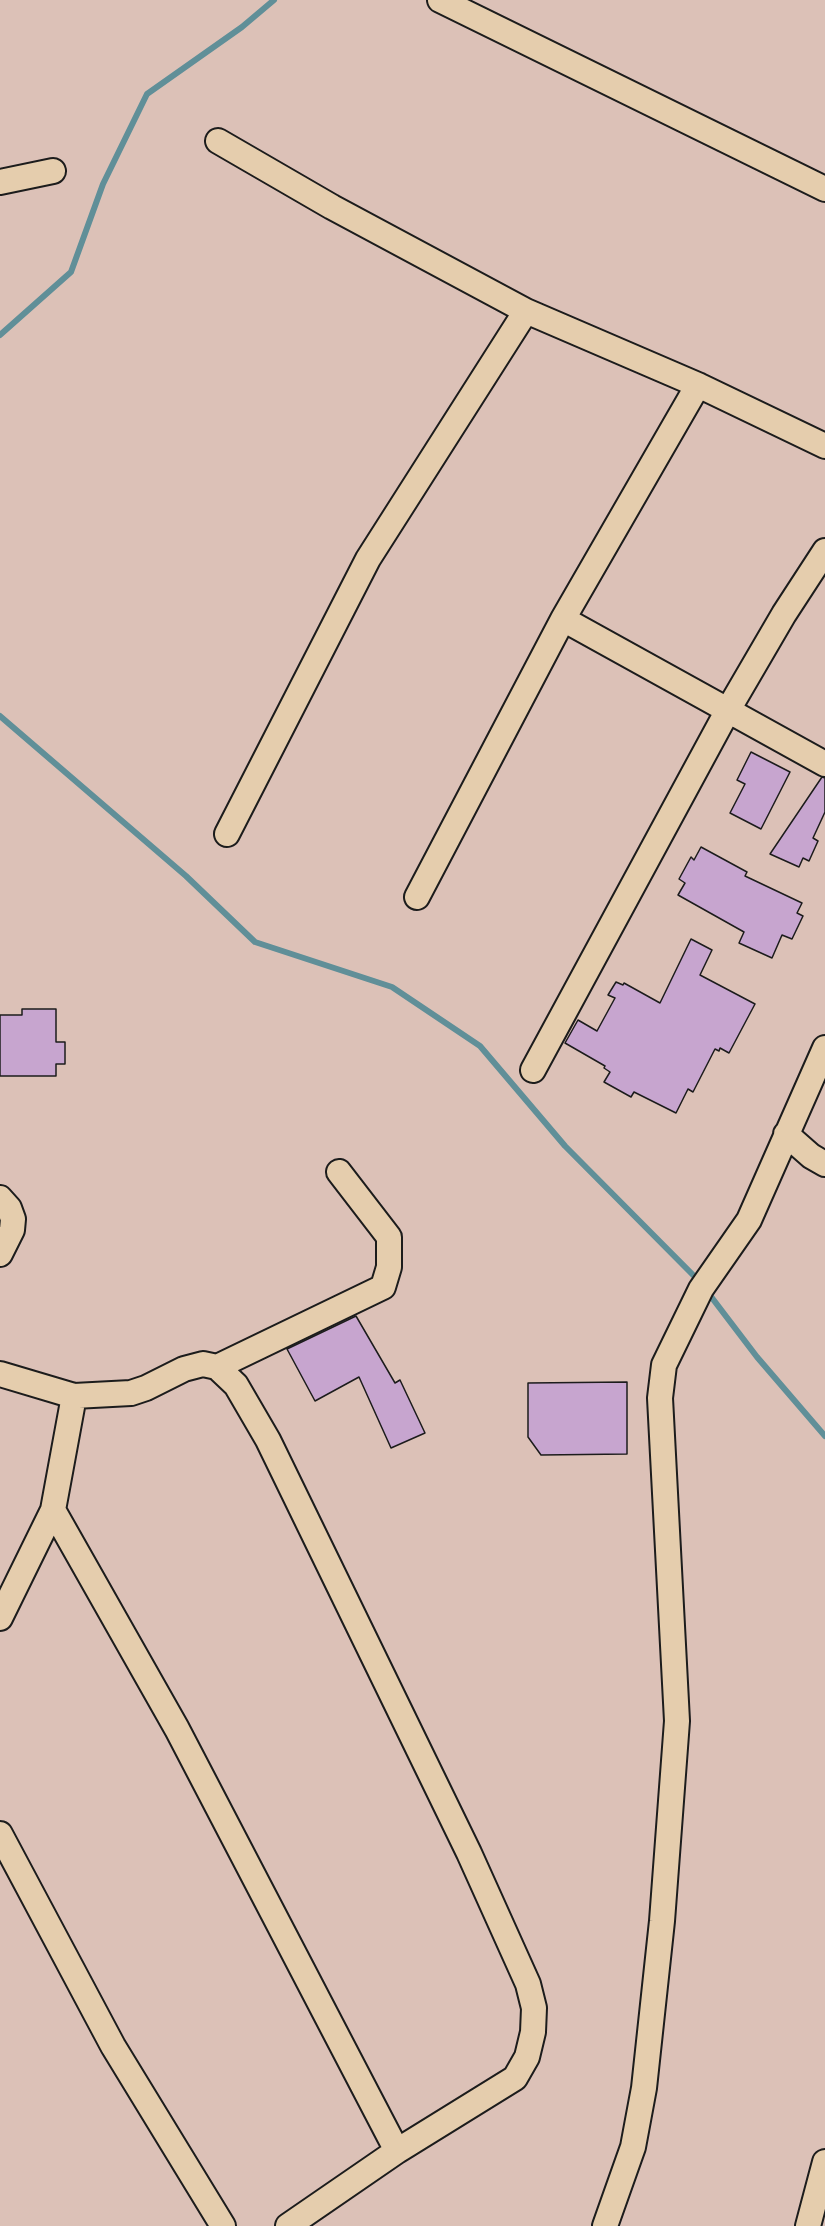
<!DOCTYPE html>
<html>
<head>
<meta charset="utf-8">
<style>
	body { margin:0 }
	canvas { display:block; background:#dcc1b7 }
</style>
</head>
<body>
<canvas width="825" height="2226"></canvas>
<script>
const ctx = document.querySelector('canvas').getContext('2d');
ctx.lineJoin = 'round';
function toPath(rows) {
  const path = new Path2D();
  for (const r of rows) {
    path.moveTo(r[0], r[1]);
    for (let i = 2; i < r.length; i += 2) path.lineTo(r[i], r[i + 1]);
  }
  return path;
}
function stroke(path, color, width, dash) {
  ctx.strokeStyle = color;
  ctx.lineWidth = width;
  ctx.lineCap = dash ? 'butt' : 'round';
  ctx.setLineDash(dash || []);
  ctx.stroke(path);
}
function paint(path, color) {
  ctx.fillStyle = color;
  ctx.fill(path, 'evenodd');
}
stroke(toPath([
	[0,335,71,272,103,184,147,94,242,27,274,0],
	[0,716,186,876,255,942,392,987,480,1046,565,1146,700,1282],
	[706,1290,757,1357,825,1436]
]), '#608f98', 6);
const building = toPath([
	[751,752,790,772,761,829,730,813,745,784,737,780,751,752],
	[822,777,825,778,825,812,813,838,818,841,809,861,803,858,799,867,770,854,822,777],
	[701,847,747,872,745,876,802,903,797,913,803,916,792,939,782,935,772,958,739,943,744,932,678,895,685,883,679,879,691,857,694,860,701,847],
	[691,939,712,950,700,975,755,1004,729,1053,720,1048,719,1051,715,1049,693,1092,688,1089,676,1113,634,1092,631,1097,604,1082,610,1072,604,1068,605,1066,565,1043,578,1020,597,1031,615,998,608,995,616,982,623,985,624,983,660,1003,691,939],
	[22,1009,56,1009,56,1042,65,1042,65,1064,56,1064,56,1076,0,1076,0,1015,22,1015,22,1009],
	[356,1316,395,1383,400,1380,425,1433,391,1448,359,1377,315,1401,287,1349,356,1316],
	[627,1382,627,1454,541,1455,528,1437,528,1383,627,1382]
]);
paint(building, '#c7a5cf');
stroke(building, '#1c1c1c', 1.5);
const minor = toPath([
	[440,0,825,189],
	[218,141,332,207,526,311,698,385,825,446],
	[0,182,53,171],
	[563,619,825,764],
	[227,834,368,559,526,311],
	[417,897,563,619,698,385],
	[533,1070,728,710,784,614,825,551],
	[786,1134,811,1156,825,1164],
	[0,1198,9,1208,13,1219,12,1230,0,1254],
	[217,1367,383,1287,389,1267,389,1237,339,1172],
	[0,1374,74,1396,131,1393,146,1388,184,1369,203,1364,217,1367,236,1385,268,1440,469,1853,528,1984,534,2008,533,2032,527,2057,515,2078,397,2151,288,2226],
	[53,1510,177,1729,397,2151],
	[0,1618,53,1510,74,1396],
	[0,1834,113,2046,223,2226],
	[605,2226,633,2147,644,2088,662,1921,677,1721,660,1398,664,1365,701,1289,749,1220,825,1048],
	[808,2226,825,2162]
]);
stroke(minor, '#1c1c1c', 28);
stroke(minor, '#e5cdad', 24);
</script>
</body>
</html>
